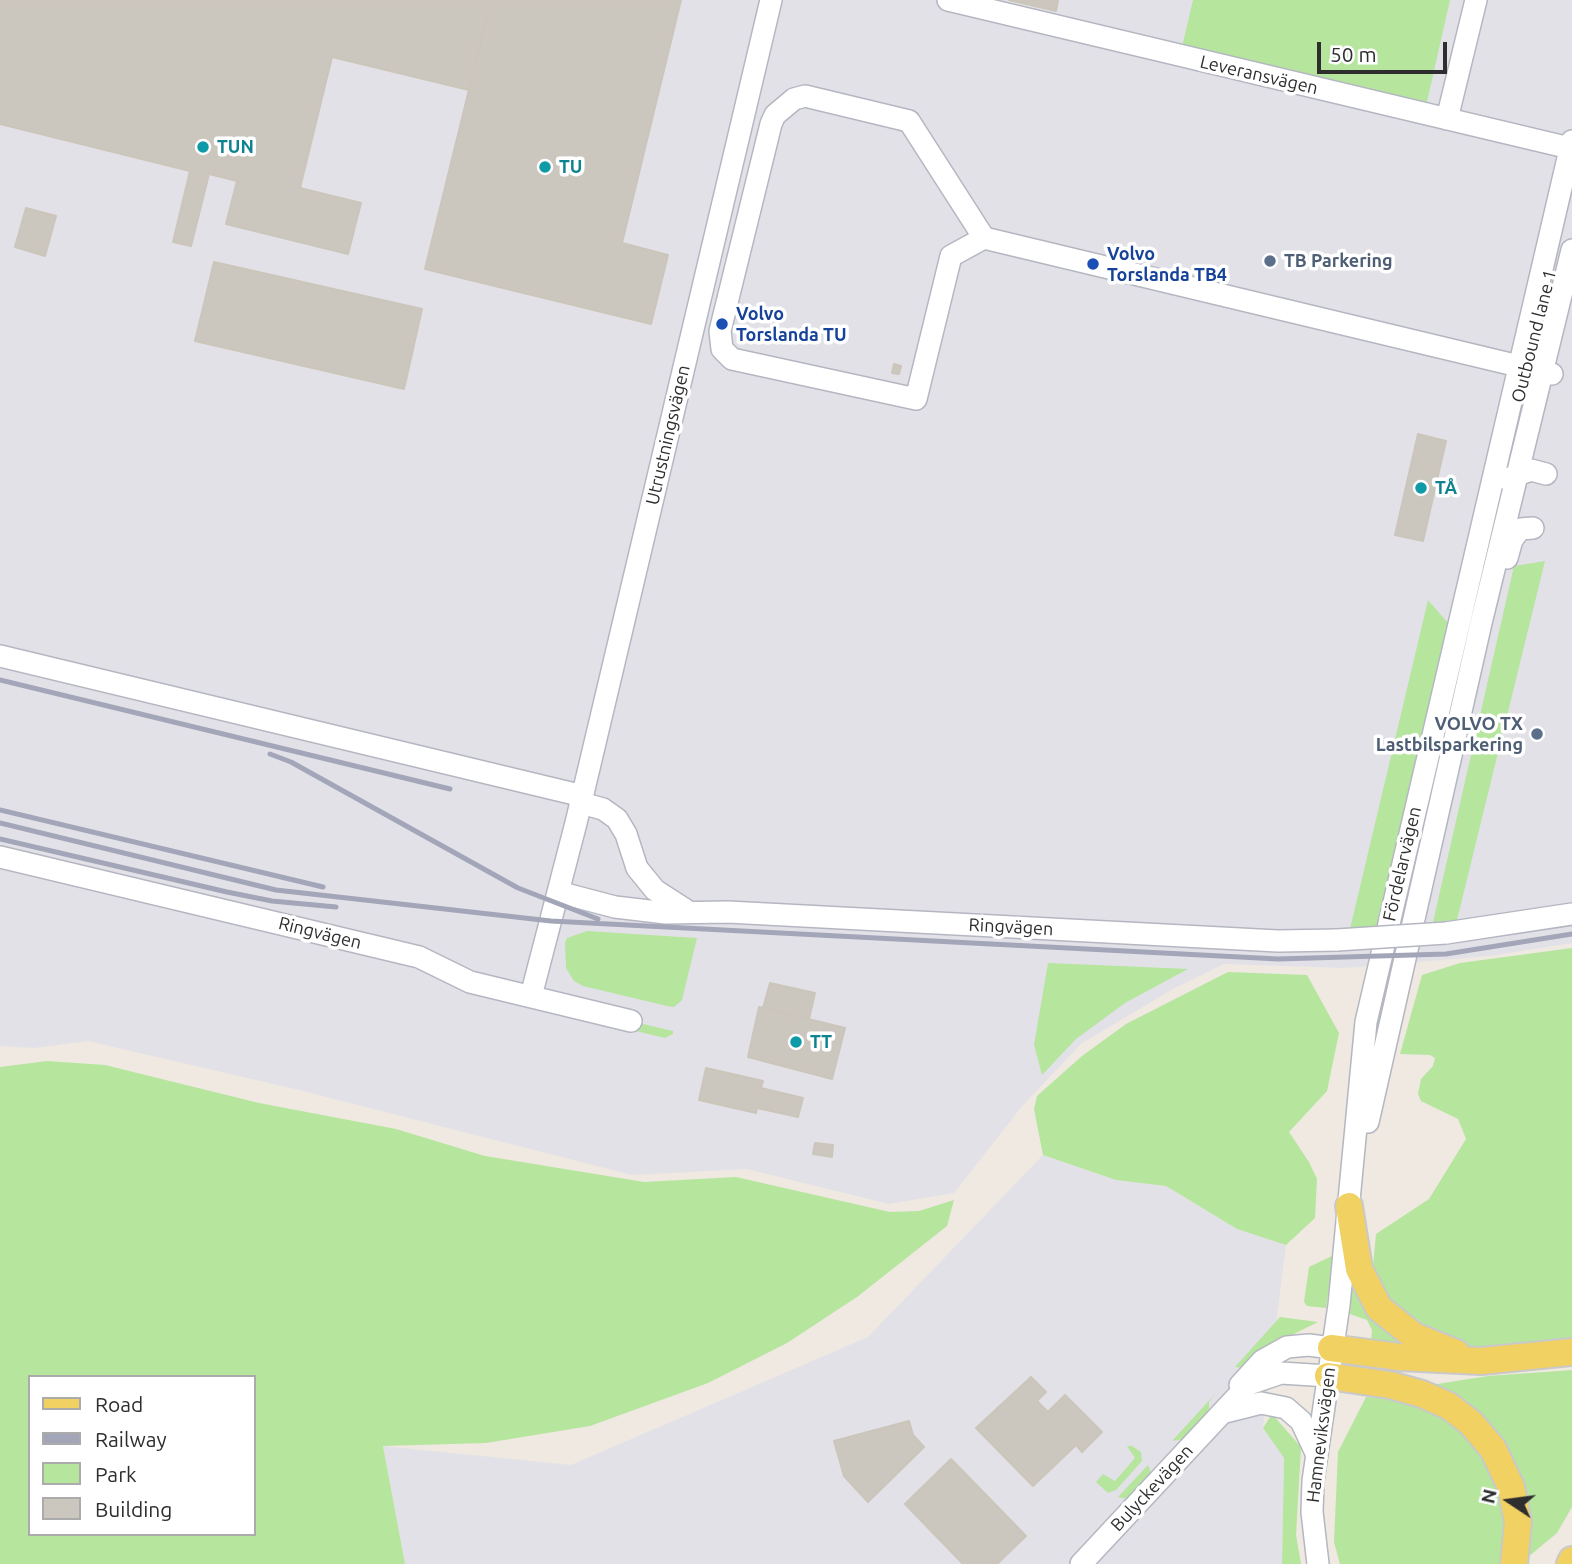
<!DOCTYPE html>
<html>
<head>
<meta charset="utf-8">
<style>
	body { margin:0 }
	#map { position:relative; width:1572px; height:1564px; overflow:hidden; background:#efe9e1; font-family:Ubuntu,sans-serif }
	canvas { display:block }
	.legend { position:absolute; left:28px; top:1375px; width:228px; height:161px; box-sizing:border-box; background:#fff; border:2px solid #ababab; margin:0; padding:9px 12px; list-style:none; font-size:21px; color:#2e2e2e }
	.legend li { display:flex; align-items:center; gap:14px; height:35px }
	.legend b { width:35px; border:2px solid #ababab }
	.north { position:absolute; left:1474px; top:1466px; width:70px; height:70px; -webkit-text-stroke:5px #fff; paint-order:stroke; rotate:283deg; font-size:19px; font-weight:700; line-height:28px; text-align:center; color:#2e2e2e }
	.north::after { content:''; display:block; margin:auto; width:24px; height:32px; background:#2e2e2e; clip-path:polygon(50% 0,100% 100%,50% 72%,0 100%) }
	.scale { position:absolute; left:1317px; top:42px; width:130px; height:32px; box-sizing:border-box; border:4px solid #2e2e2e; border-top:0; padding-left:9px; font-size:21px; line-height:24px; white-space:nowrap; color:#2e2e2e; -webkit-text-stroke:5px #fff; paint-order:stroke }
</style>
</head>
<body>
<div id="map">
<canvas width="1572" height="1564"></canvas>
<ul class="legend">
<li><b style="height:9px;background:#f2d163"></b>Road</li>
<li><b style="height:9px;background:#a3a6b8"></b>Railway</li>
<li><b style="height:19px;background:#b6e59e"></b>Park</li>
<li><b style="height:19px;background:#cbc7bf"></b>Building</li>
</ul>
<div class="north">N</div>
<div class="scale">50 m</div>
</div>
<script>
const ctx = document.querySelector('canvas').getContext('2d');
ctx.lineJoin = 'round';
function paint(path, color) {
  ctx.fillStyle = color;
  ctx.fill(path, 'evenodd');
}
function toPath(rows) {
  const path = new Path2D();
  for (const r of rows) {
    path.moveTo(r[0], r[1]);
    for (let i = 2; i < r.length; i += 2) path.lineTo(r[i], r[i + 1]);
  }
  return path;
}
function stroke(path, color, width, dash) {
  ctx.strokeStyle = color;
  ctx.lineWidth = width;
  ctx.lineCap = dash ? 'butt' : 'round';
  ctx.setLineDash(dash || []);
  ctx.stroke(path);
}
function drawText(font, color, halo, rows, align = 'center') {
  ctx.font = font + ' Ubuntu,sans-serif';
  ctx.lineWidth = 7;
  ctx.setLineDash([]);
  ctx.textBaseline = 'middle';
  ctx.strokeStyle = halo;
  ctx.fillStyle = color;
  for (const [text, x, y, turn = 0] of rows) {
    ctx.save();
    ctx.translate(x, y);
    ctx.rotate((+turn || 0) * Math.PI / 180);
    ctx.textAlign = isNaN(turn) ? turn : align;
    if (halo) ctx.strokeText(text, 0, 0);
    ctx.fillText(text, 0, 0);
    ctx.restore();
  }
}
paint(toPath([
	[0,0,1572,0,1572,943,1490,956,1344,968,1224,964,1173,989,1082,1043,1023,1105,954,1193,889,1204,747,1169,632,1175,299,1090,88,1041,34,1048,0,1046],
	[1043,1155,1116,1180,1166,1186,1237,1229,1286,1245,1263,1428,1284,1458,1282,1564,405,1564,383,1446,571,1465,868,1337]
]), '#e3e1e8');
paint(toPath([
	[1193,0,1450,0,1427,102,1182,47],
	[1545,561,1457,920,1433,922,1514,566],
	[1428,600,1448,623,1376,928,1350,929],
	[587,931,697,938,682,1000,674,1007,667,1006,583,986,574,981,566,968,565,943,567,938],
	[1572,948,1572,1340,1480,1352,1434,1331,1389,1301,1372,1277,1376,1234,1429,1199,1466,1139,1458,1119,1421,1101,1418,1094,1421,1079,1433,1066,1435,1058,1430,1055,1400,1054,1422,975,1460,963],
	[1048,963,1096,965,1188,969,1125,1003,1076,1039,1042,1075,1034,1045],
	[1228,972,1307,975,1339,1033,1327,1091,1289,1132,1309,1162,1317,1179,1315,1218,1286,1245,1237,1229,1166,1186,1116,1180,1043,1155,1034,1109,1037,1096,1082,1056,1126,1024],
	[579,1009,673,1031,673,1034,665,1038,572,1016],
	[47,1061,105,1065,259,1103,396,1129,485,1156,644,1182,736,1177,890,1212,919,1211,954,1200,947,1226,857,1297,787,1343,708,1383,590,1426,486,1443,383,1446,405,1564,0,1564,0,1067],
	[30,1377,254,1377,254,1534,30,1534],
	[1334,1255,1326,1308,1307,1306,1304,1302,1309,1267],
	[1352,1283,1413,1344,1371,1344,1372,1330,1367,1320,1350,1314],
	[1280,1317,1318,1322,1290,1336,1244,1368,1235,1367],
	[1572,1370,1572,1507,1557,1533,1528,1557,1527,1499,1515,1465,1482,1417,1431,1385,1488,1376],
	[1216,1393,1209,1402,1209,1412,1184,1439,1172,1441],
	[1366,1397,1414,1400,1473,1438,1510,1509,1505,1564,1340,1564,1334,1542,1338,1452],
	[1272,1414,1301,1447,1296,1535,1301,1564,1282,1564,1284,1458,1263,1428],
	[1127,1446,1132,1446,1141,1452,1142,1461,1116,1490,1108,1493,1096,1482,1103,1474,1115,1481,1135,1458],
	[1148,1465,1151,1473,1141,1486,1127,1499,1118,1497]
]), '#b6e59e');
const building = toPath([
	[0,0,491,0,469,90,332,57,300,188,361,203,348,254,226,224,237,181,209,174,191,246,173,242,190,171,0,124,0,0],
	[491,0,681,0,622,243,668,255,651,324,425,269,491,0],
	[1009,0,1058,0,1056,11,1009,0],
	[26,208,56,216,45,256,15,247,26,208],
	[214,262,422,309,404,389,195,341,214,262],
	[894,364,901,366,899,374,892,373,894,364],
	[1418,434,1446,441,1423,541,1395,535,1418,434],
	[770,983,815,993,809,1019,763,1008,770,983],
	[759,1007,845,1028,832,1079,748,1057,759,1007],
	[706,1068,763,1081,761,1088,803,1098,798,1117,757,1108,756,1113,699,1100,706,1068],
	[815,1143,833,1145,832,1157,813,1154,815,1143],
	[1031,1377,1046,1392,1037,1401,1048,1412,1065,1395,1102,1432,1082,1452,1076,1445,1033,1486,976,1428,1031,1377],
	[909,1421,913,1435,924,1447,868,1502,844,1476,834,1441,909,1421],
	[951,1459,1026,1536,997,1564,963,1564,905,1504,951,1459]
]);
paint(building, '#cbc7bf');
stroke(building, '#cbc5ba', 2);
const minor = toPath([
	[948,0,1570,148],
	[1447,119,1476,0],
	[984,238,909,121,805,96,794,99,775,115,771,124,720,331,722,349,732,359,916,399,951,256,984,238,1552,374],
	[1507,479,1531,470,1546,474],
	[1507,558,1512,540,1520,529,1533,528],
	[0,656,583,796],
	[581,803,603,809,617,819,626,834,637,868,655,890,686,910],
	[0,857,419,957,470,982,631,1021],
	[558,892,615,907,666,913,728,912,1278,941,1337,940],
	[1446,933,1572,914],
	[531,996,576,823,771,0],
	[1368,1122,1481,623,1572,250],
	[1240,1385,1262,1361,1287,1347,1309,1345,1331,1348],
	[1225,1412,1261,1403,1286,1408,1301,1421,1316,1453],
	[1081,1564,1249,1384,1281,1373,1328,1376],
	[1318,1564,1312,1512,1313,1481,1339,1305,1366,1022,1572,141]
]);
const major = toPath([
	[1349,1206,1359,1269,1379,1308,1414,1336,1456,1353],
	[1331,1348,1399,1357,1481,1361,1572,1352],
	[1328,1376,1390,1385,1422,1394,1449,1406,1471,1423,1493,1449,1511,1487,1518,1522,1514,1564],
	[1570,1564,1572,1560]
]);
stroke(minor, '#b4b7c1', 24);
stroke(major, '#c9c9c9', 30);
stroke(minor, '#fff', 21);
stroke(major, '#f2d163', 26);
stroke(toPath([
	[0,680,450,789],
	[270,754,291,762,518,888,598,919],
	[0,810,323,887],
	[0,823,276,890,551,921,1278,959,1446,954,1572,934],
	[0,839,227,892,272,901,336,907]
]), '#a3a6b8', 5);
const minorBridge = toPath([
	[1337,940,1446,933]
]);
stroke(minorBridge, '#b4b7c1', 24, []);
stroke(minorBridge, '#fff', 21);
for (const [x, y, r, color] of [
	[203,147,7,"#0f9aa8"],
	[545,167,7,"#0f9aa8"],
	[1270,261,7,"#5c6f8a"],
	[1093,264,7,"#1a4fb4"],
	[722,324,7,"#1a4fb4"],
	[1421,488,7,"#0f9aa8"],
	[1537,734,7,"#5c6f8a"],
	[796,1042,7,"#0f9aa8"]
]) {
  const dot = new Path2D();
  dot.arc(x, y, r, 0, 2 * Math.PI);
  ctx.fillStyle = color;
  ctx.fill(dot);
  stroke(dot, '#fff', 2.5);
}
drawText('18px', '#2e2e2e', '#fff', [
	["Leveransvägen",1259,75,13],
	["Outbound lane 1",1534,336,-76],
	["Utrustningsvägen",668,435,-77],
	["Fördelarvägen",1402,864,-77],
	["Ringvägen",1011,927,3],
	["Ringvägen",320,933,14],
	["Hamneviksvägen",1321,1435,-83],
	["Bulyckevägen",1152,1488,-47]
]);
drawText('bold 18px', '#0d838f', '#fff', [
	["TUN",217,147],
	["TU",559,167],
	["TÅ",1435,488],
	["TT",810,1042]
], 'left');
drawText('bold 18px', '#164399', '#fff', [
	["Volvo",1107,254],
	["Torslanda TB4",1107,275],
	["Volvo",736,314],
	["Torslanda TU",736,335]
], 'left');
drawText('bold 18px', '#4e5e75', '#fff', [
	["TB Parkering",1284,261],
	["VOLVO TX",1523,724,"right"],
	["Lastbilsparkering",1523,745,"right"]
], 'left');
</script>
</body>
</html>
